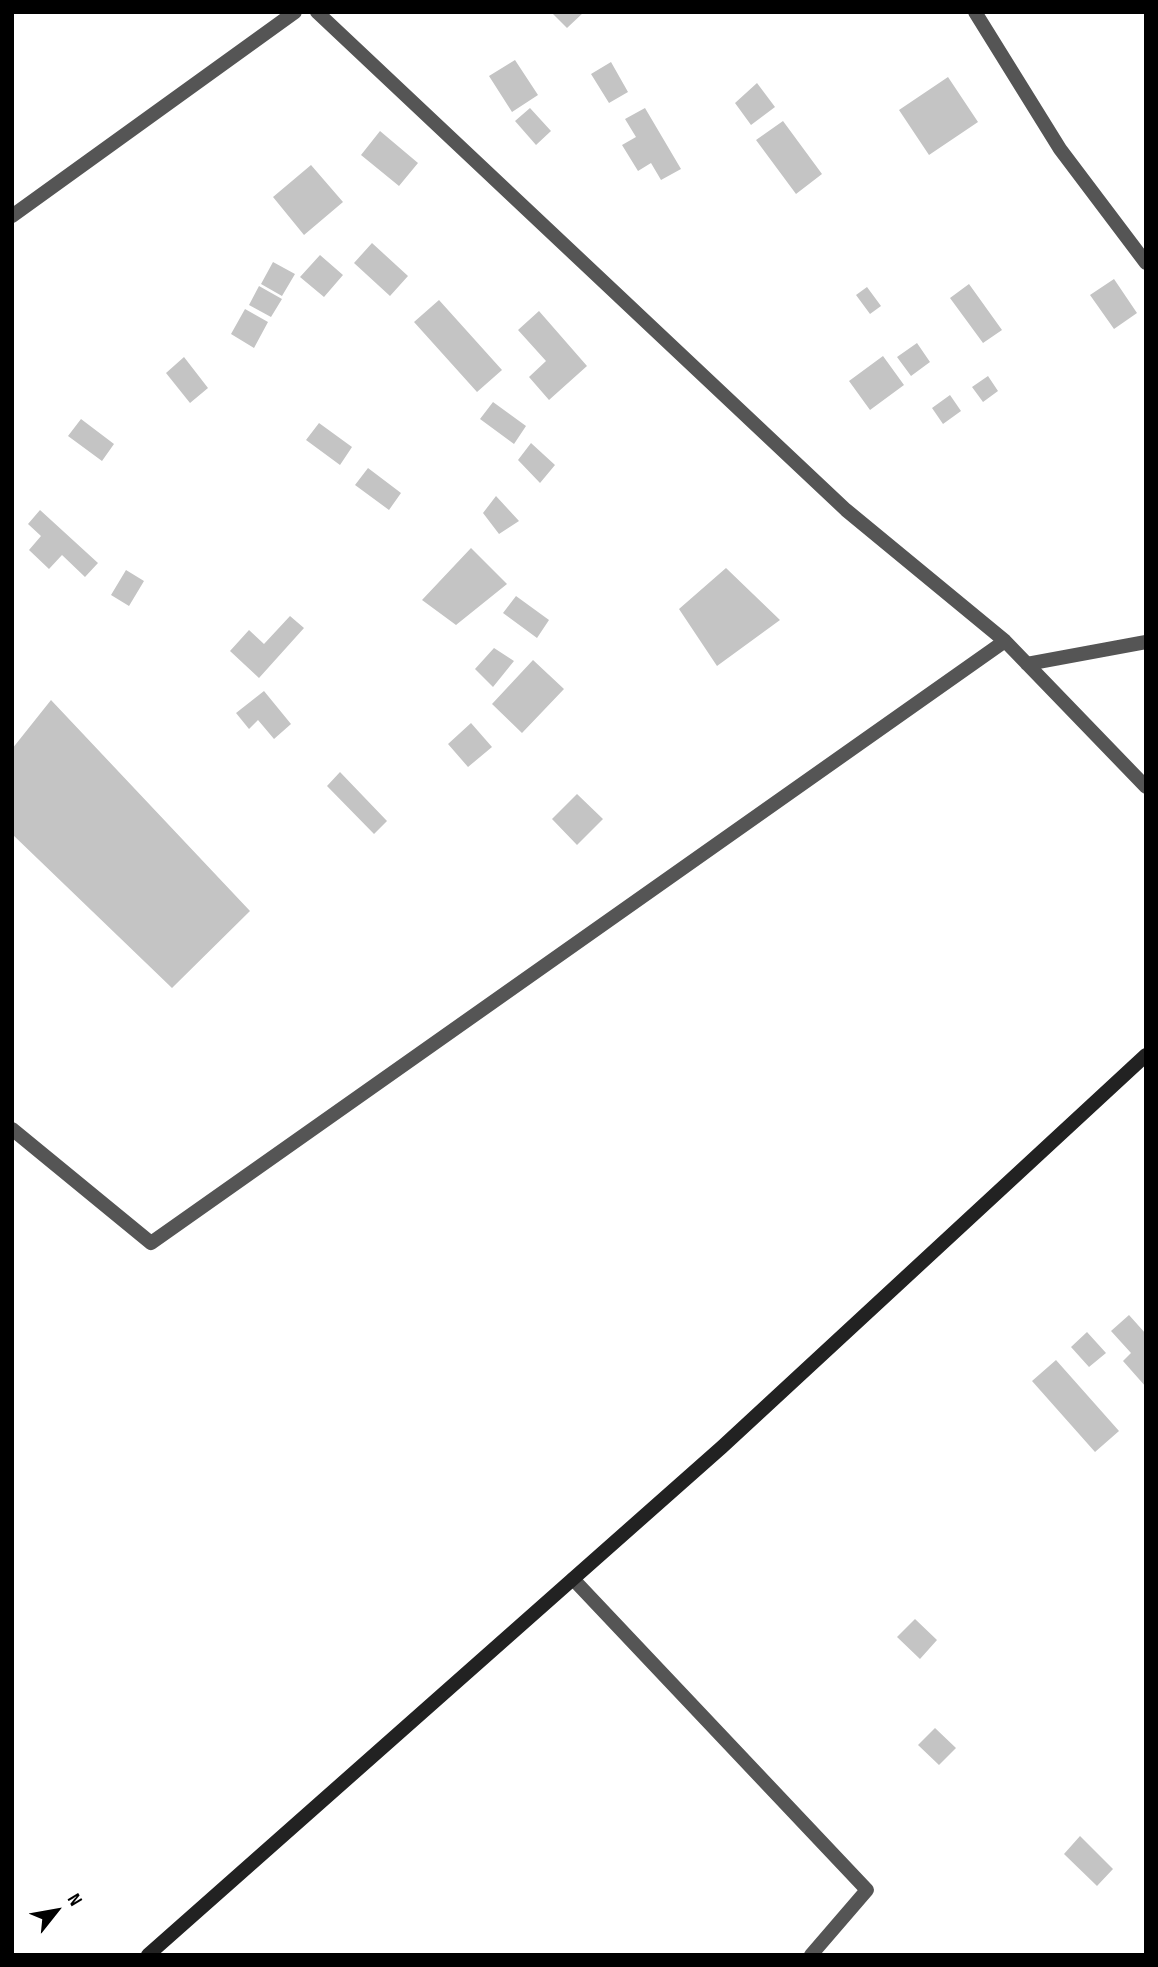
<!DOCTYPE html>
<html>
<head>
<meta charset="utf-8">
<style>
	body { margin:0 }
	#map { position:relative; width:1158px; height:1967px; overflow:hidden; background:#fff; font-family:"Sofia Sans Condensed",sans-serif }
	canvas { display:block }
	.frame { position:absolute; inset:0; border:14px solid #000; pointer-events:none }
	.north { position:absolute; left:21px; top:1876px; width:70px; height:70px; -webkit-text-stroke:5px #fff; paint-order:stroke; rotate:59deg; font-size:19px; font-weight:700; line-height:28px; text-align:center; color:#000 }
	.north::after { content:''; display:block; margin:auto; width:24px; height:32px; background:#000; clip-path:polygon(50% 0,100% 100%,50% 72%,0 100%) }
</style>
</head>
<body>
<div id="map">
<canvas width="1158" height="1967"></canvas>
<div class="frame"></div>
<div class="north">N</div>
</div>
<script>
const ctx = document.querySelector('canvas').getContext('2d');
ctx.lineJoin = 'round';
function paint(path, color) {
  ctx.fillStyle = color;
  ctx.fill(path, 'evenodd');
}
function toPath(rows) {
  const path = new Path2D();
  for (const r of rows) {
    path.moveTo(r[0], r[1]);
    for (let i = 2; i < r.length; i += 2) path.lineTo(r[i], r[i + 1]);
  }
  return path;
}
function stroke(path, color, width, dash) {
  ctx.strokeStyle = color;
  ctx.lineWidth = width;
  ctx.lineCap = dash ? 'butt' : 'round';
  ctx.setLineDash(dash || []);
  ctx.stroke(path);
}
paint(toPath([
	[551,12,584,12,567,28],
	[515,60,538,95,512,112,489,76],
	[611,62,628,92,609,103,591,74],
	[948,77,978,122,929,155,899,110],
	[757,83,775,107,751,125,735,103],
	[530,108,551,131,536,145,515,121],
	[645,108,681,169,661,180,651,163,638,171,622,145,636,137,625,119],
	[783,121,822,174,796,194,756,140],
	[380,131,418,163,399,186,361,155],
	[311,165,343,202,304,235,273,197],
	[372,243,408,276,390,296,354,263],
	[320,255,343,275,324,297,300,277],
	[273,262,295,274,282,296,261,284],
	[1114,279,1137,313,1114,329,1090,295],
	[969,284,1002,330,983,343,950,298],
	[259,286,282,299,271,317,249,305],
	[867,287,881,306,870,314,856,295],
	[439,300,502,370,477,392,414,322],
	[245,309,268,322,254,348,231,334],
	[539,311,587,366,549,400,529,377,546,361,518,330],
	[917,343,930,362,911,376,897,357],
	[883,356,904,385,870,410,849,381],
	[184,357,208,388,190,403,166,373],
	[988,376,998,391,983,402,972,387],
	[950,395,961,411,943,424,932,408],
	[493,402,526,426,514,444,480,419],
	[81,419,114,444,102,461,68,436],
	[319,423,352,447,340,465,306,440],
	[531,443,555,465,540,483,518,460],
	[368,468,401,493,389,510,355,485],
	[496,496,519,521,499,534,483,513],
	[40,510,98,563,85,577,62,555,49,569,29,550,41,536,28,524],
	[471,548,507,584,456,625,422,600],
	[726,568,780,620,717,666,679,609],
	[126,570,144,581,129,606,111,595],
	[516,596,549,620,537,638,503,613],
	[290,616,304,628,259,678,230,651,249,630,264,644],
	[494,648,514,661,493,687,475,669],
	[533,660,564,689,522,733,492,704],
	[264,691,291,724,274,739,258,720,249,729,236,713],
	[51,700,250,911,172,988,12,834,12,749],
	[471,723,492,747,468,767,448,744],
	[340,772,387,821,374,834,327,786],
	[577,794,603,819,577,845,552,819],
	[1129,1315,1146,1334,1146,1387,1123,1361,1131,1353,1111,1331],
	[1087,1332,1106,1353,1089,1367,1071,1347],
	[1056,1360,1119,1431,1095,1452,1032,1381],
	[915,1619,937,1640,920,1659,897,1637],
	[935,1728,956,1748,939,1765,918,1745],
	[1080,1836,1113,1869,1097,1886,1064,1854]
]), '#c4c4c4');
stroke(toPath([
	[317,12,846,510,1005,641,1146,787],
	[975,12,1060,149,1146,263],
	[12,216,295,12],
	[1027,664,1146,642],
	[12,1129,151,1243,1005,641],
	[573,1579,867,1890,811,1955]
]), '#555', 14);
stroke(toPath([
	[148,1955,722,1447,1146,1055]
]), '#222', 14);
</script>
</body>
</html>
